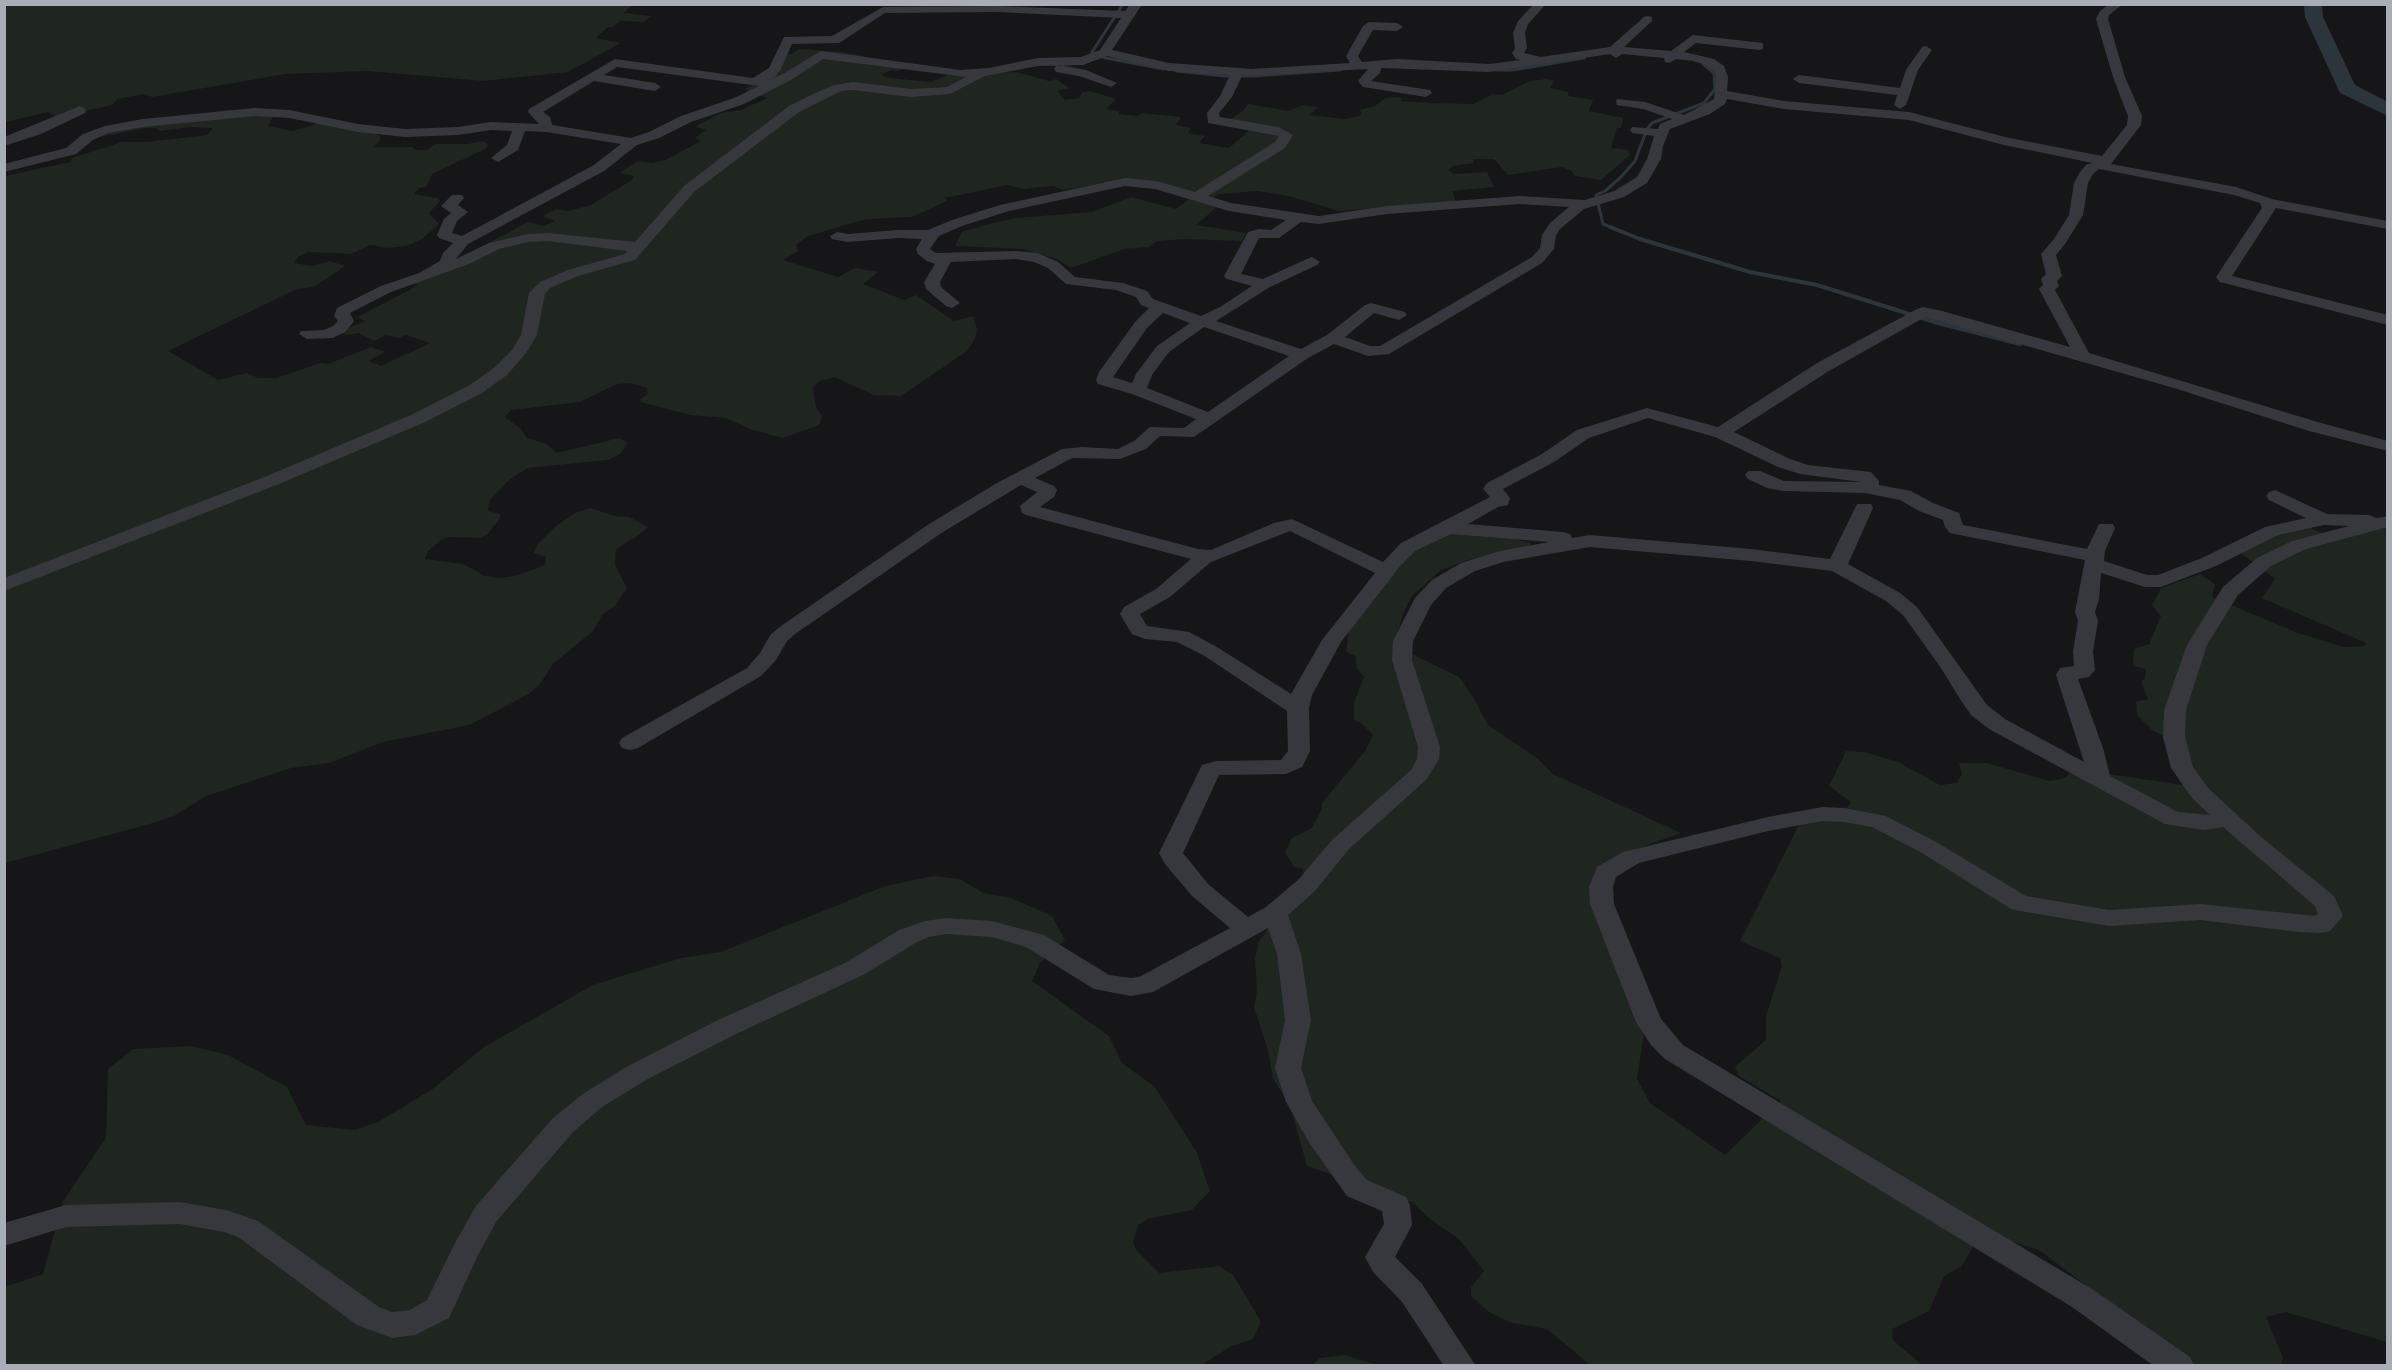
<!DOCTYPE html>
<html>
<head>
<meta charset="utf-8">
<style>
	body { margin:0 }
	#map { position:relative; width:2392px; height:1370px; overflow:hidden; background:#161618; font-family:Lato,sans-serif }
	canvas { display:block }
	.frame { position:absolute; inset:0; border:6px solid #a8adb8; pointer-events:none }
</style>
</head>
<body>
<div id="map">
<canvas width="2392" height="1370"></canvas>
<div class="frame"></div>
</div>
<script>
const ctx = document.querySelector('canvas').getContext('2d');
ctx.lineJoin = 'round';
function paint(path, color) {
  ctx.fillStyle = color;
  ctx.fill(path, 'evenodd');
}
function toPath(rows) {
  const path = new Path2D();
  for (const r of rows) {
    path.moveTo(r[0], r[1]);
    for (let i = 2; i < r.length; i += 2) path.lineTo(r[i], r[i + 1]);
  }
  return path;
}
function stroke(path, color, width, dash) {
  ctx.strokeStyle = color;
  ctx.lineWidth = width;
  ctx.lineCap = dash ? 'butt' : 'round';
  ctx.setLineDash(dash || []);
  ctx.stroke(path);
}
paint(toPath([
	[634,4,623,13,652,16,643,22,621,21,612,27,608,27,596,38,621,43,568,72,483,81,367,71,286,74,152,97,144,94,117,99,113,104,108,106,57,117,48,112,5,122,5,5],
	[799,49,842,52,907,65,898,71,891,70,881,75,890,78,931,82,948,75,1016,72,1049,81,1056,79,1069,88,1057,91,1065,100,1079,98,1082,92,1090,91,1116,99,1106,109,1119,111,1119,114,1137,116,1142,113,1181,117,1176,125,1191,128,1188,133,1205,136,1199,143,1229,148,1251,129,1229,120,1243,111,1248,104,1288,111,1303,105,1318,107,1310,115,1345,119,1359,116,1362,114,1360,110,1375,106,1385,98,1396,97,1402,98,1401,101,1429,103,1473,104,1493,94,1502,95,1530,81,1547,79,1554,81,1550,88,1569,92,1568,96,1593,100,1589,111,1623,118,1621,128,1617,128,1611,148,1628,150,1630,155,1601,180,1575,176,1572,171,1562,167,1508,175,1494,159,1473,159,1474,163,1453,166,1448,170,1454,174,1487,172,1494,187,1452,191,1456,202,1339,211,1289,196,1258,191,1219,194,1212,199,1178,188,1109,182,1063,190,1053,186,1023,189,1007,185,945,198,947,200,943,203,912,217,866,219,808,236,796,245,798,251,783,260,838,277,855,268,878,272,863,284,904,300,916,295,954,321,973,316,977,330,975,339,967,351,901,396,874,395,834,377,818,382,813,388,816,407,822,416,820,423,817,426,782,438,750,429,726,418,690,415,641,402,640,399,648,394,647,388,630,383,617,384,580,402,511,410,505,417,521,429,527,438,545,443,557,453,619,438,628,443,620,454,608,460,528,468,510,479,489,501,488,511,500,514,500,518,487,535,480,538,451,537,442,539,428,551,425,559,463,564,485,576,498,578,515,576,545,565,546,557,534,553,537,545,557,525,577,512,591,508,614,516,629,517,648,527,639,535,616,549,615,565,627,588,615,606,603,614,592,632,553,664,540,684,529,694,469,725,383,742,329,763,291,768,206,796,174,816,153,823,5,863,5,176,70,162,72,158,122,142,147,142,207,135,213,128,190,127,160,131,155,128,145,128,100,137,102,132,226,110,264,109,273,117,268,126,293,131,319,123,371,132,380,136,380,140,374,147,412,147,415,150,427,150,436,144,468,144,482,141,488,144,487,148,432,174,427,186,419,188,414,194,438,198,440,201,429,213,439,224,422,239,407,246,388,248,370,245,351,254,308,252,298,257,294,263,312,266,330,261,345,266,314,287,297,289,168,351,218,380,247,373,258,378,276,378,320,363,328,364,371,347,385,352,369,361,381,366,430,343,406,335,398,338,386,335,374,341,359,333,348,335,341,333,344,330,365,321,357,317,408,291,417,285,416,281,528,222,544,226,555,221,542,216,556,209,568,211,591,205,632,180,634,176,619,173,638,161,652,163,665,160,701,141,695,138,706,130,696,127,698,125,721,113,741,110,767,98,744,89,764,80,781,67,787,54,792,54],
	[1131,197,1176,209,1189,199,1218,206,1196,225,1246,233,1242,241,1185,239,1157,241,1149,247,1124,249,1071,268,1057,259,1023,249,955,246,962,232,985,225,1015,218,1092,212],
	[2306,526,2335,539,2387,527,2387,1342,2286,1312,2266,1317,2283,1358,2281,1365,2192,1365,2039,1250,1997,1237,1976,1242,1961,1267,1944,1276,1929,1311,1892,1329,1893,1340,1922,1365,1590,1365,1547,1329,1512,1323,1489,1312,1471,1296,1471,1287,1484,1271,1459,1239,1430,1219,1412,1202,1307,1166,1290,1106,1273,1078,1268,1050,1254,1007,1257,991,1255,959,1259,941,1304,878,1303,869,1294,867,1285,852,1292,838,1312,828,1322,809,1322,803,1365,751,1373,735,1361,723,1354,720,1354,703,1364,677,1357,669,1356,656,1346,652,1349,630,1416,546,1454,532,1513,539,1529,542,1535,548,1468,560,1441,570,1412,596,1403,613,1397,636,1396,651,1414,655,1459,677,1472,695,1488,725,1537,758,1553,774,1681,833,1628,852,1605,865,1644,1034,1637,1079,1650,1103,1725,1155,1781,1101,1739,1076,1735,1067,1766,1040,1766,1016,1782,966,1780,958,1740,941,1806,811,1831,811,1848,807,1851,802,1829,786,1846,751,1864,752,1898,762,1940,785,1957,783,1962,774,1959,763,1987,763,2049,781,2065,778,2070,773,2116,775,2202,788,2181,744,2152,730,2137,715,2136,702,2148,699,2141,681,2145,679,2146,669,2133,666,2134,649,2149,644,2161,616,2152,605,2161,588,2200,574,2215,584,2212,597,2298,633,2344,647,2364,646,2366,643,2262,598,2275,579,2239,552,2277,532],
	[933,876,960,879,983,893,1011,898,1052,916,1065,940,1040,963,1032,981,1109,1036,1122,1063,1155,1087,1197,1153,1210,1191,1192,1210,1147,1219,1138,1225,1133,1242,1136,1250,1159,1273,1219,1266,1234,1276,1261,1322,1253,1339,1230,1347,1200,1366,5,1366,4,1287,43,1274,63,1201,106,1138,108,1069,133,1049,191,1046,228,1055,287,1087,306,1125,355,1130,378,1122,434,1088,484,1047,593,985,681,958,721,952,885,886],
	[1345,1355,1376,1365,1312,1365,1320,1358]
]), '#1e261f');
stroke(toPath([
	[1123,4,1092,52,1106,58,1164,69],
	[1496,70,1513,70,1584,58],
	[1176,71,1225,76,1253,76,1340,70],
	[1613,228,1603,224,1596,195,1605,191,1620,178,1635,161,1647,129,1652,123,1704,103,1715,89,1714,73,1703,64]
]), '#2c353c', 3);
stroke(toPath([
	[1610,227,1640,239,1750,272,1817,285,1938,323,2020,344]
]), '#2c353c', 4);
paint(toPath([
	[2304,4,2322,4,2323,17,2355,85,2388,102,2388,116,2340,93,2305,17,2304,4]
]), '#2c353c');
paint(toPath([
	[1130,4,1141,6,1112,50,1169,63,1252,69,1350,63,1346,56,1363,26,1369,22,1397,23,1403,27,1397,31,1373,30,1358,56,1362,62,1397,59,1489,64,1521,60,1516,59,1512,53,1515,48,1513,33,1518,21,1534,4,1546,4,1528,24,1525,33,1527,48,1524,53,1541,57,1610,47,1644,17,1648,16,1652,17,1652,21,1624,47,1671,51,1693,35,1763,43,1763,49,1759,50,1696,43,1684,52,1714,59,1724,66,1728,77,1727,91,1784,101,1909,112,2005,137,2102,156,2127,125,2128,116,2113,77,2096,19,2100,11,2109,4,2123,4,2109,15,2108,19,2125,77,2142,116,2141,125,2111,164,2236,187,2272,199,2388,221,2388,229,2276,208,2232,276,2388,315,2388,325,2220,282,2216,277,2262,208,2260,203,2234,195,2099,169,2093,174,2088,183,2083,215,2065,244,2056,255,2062,276,2057,281,2059,286,2055,290,2089,353,2321,423,2388,441,2388,451,2309,431,2174,388,1925,317,1829,371,1734,432,1790,459,1808,465,1871,472,1879,481,1879,485,1911,491,1933,503,1959,513,1963,525,2087,549,2099,524,2113,524,2115,528,2105,551,2104,561,2147,575,2158,575,2202,558,2265,527,2306,518,2269,500,2266,496,2269,492,2275,490,2327,514,2369,515,2377,518,2388,516,2388,527,2306,549,2271,566,2238,595,2207,645,2186,710,2185,737,2193,767,2208,788,2261,837,2334,896,2343,916,2330,931,2321,933,2299,932,2200,920,2109,926,2020,911,2011,909,1922,853,1872,827,1844,822,1822,821,1768,831,1639,863,1616,877,1613,887,1614,904,1661,1019,1683,1045,2092,1289,2190,1357,2194,1366,2154,1366,2072,1307,1665,1059,1651,1045,1636,1022,1590,904,1589,887,1597,867,1623,852,1768,817,1822,807,1844,808,1886,816,1938,843,2026,896,2109,910,2200,904,2315,916,2318,914,2315,906,2223,827,2204,830,2165,824,1989,729,1971,715,1960,699,1941,668,1903,615,1886,601,1832,571,1751,561,1590,547,1503,562,1475,571,1446,588,1431,605,1413,641,1412,660,1440,747,1439,759,1427,779,1348,850,1315,891,1288,915,1301,954,1311,1020,1301,1068,1312,1101,1355,1166,1367,1180,1406,1197,1410,1205,1412,1225,1395,1257,1422,1284,1476,1366,1444,1366,1402,1302,1373,1272,1365,1257,1384,1224,1382,1211,1347,1196,1310,1144,1286,1102,1275,1068,1285,1020,1277,954,1268,928,1153,992,1131,996,1094,989,1026,947,992,937,946,934,929,937,917,942,865,974,736,1034,646,1080,602,1107,573,1132,496,1222,478,1255,449,1318,415,1335,392,1338,357,1325,238,1237,224,1232,180,1224,66,1227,4,1246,4,1223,66,1205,180,1202,226,1210,258,1221,379,1307,392,1312,410,1310,427,1300,455,1243,476,1206,553,1118,584,1093,628,1066,718,1020,847,962,899,930,925,921,946,918,992,921,1044,935,1109,975,1131,978,1139,977,1230,928,1192,896,1165,864,1159,853,1202,765,1216,761,1281,760,1288,751,1287,711,1203,655,1177,642,1145,639,1132,634,1120,614,1124,607,1156,589,1191,559,1026,515,1022,513,1020,506,1037,492,1021,485,943,532,795,634,787,641,776,660,761,676,638,748,630,750,622,748,619,743,622,738,747,668,760,653,771,634,781,626,929,524,997,483,1062,449,1082,447,1118,449,1134,441,1150,427,1184,428,1196,419,1132,394,1098,384,1096,380,1099,372,1135,322,1149,308,1141,305,1136,297,1116,290,1066,284,1048,268,1034,262,1016,259,951,262,940,282,941,287,960,303,952,308,946,306,926,289,924,282,935,264,927,261,918,254,916,249,922,239,898,238,848,242,832,239,830,236,837,232,848,234,898,230,928,230,952,220,1000,205,1125,178,1156,181,1195,192,1275,142,1279,136,1208,123,1207,113,1220,96,1230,75,1169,71,1107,56,1083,65,1038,66,985,76,950,94,911,97,853,90,841,91,799,112,694,192,635,260,578,276,550,288,545,294,537,335,526,353,507,375,482,393,423,423,279,484,4,591,4,578,267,476,411,415,470,385,495,367,512,350,521,335,529,293,540,282,568,270,625,254,627,251,548,241,528,242,499,249,469,264,391,292,350,313,354,321,352,324,345,332,333,338,307,339,299,334,301,331,324,330,333,326,338,321,334,316,337,308,381,286,419,273,440,261,443,253,453,243,439,238,437,235,444,219,451,213,441,206,452,195,462,195,464,198,458,205,468,212,457,221,452,233,462,236,594,165,621,144,546,132,525,131,518,150,498,162,491,158,507,145,512,131,491,130,458,135,405,137,358,132,289,118,255,116,143,127,108,133,93,140,76,154,4,172,4,164,66,148,83,134,105,126,143,119,255,108,289,110,358,124,405,129,458,127,491,122,539,124,528,112,529,109,615,59,753,78,769,68,784,37,832,36,883,7,997,6,1125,11,1130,4],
	[997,12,1121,18,1100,50,1081,57,1038,58,989,68,960,70,821,51,783,74,768,80,775,77,781,69,792,44,839,43,885,13,997,12],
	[1610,54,1616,58,1622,54,1664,58,1665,62,1669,63,1676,59,1693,61,1706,65,1714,71,1716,77,1714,99,1684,115,1645,102,1617,99,1616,102,1617,105,1643,109,1672,119,1660,124,1658,129,1632,127,1630,130,1632,133,1654,136,1647,159,1637,177,1614,191,1585,200,1520,196,1387,206,1319,216,1231,203,1208,196,1285,148,1293,135,1278,127,1220,117,1219,113,1232,97,1242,76,1368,69,1358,81,1363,87,1426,97,1432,93,1430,90,1371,81,1380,73,1381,68,1489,72,1610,54],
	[823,59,966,77,947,87,932,88,911,89,853,82,834,85,815,93,789,106,684,186,635,242,548,233,528,234,489,243,456,259,468,244,604,171,637,145,659,138,691,122,744,104,791,80,823,59],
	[617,67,759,86,734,98,681,116,649,132,631,138,552,125,550,117,543,112,594,81,655,91,661,87,655,83,604,75,617,67],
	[1727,99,1784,109,1909,120,2004,145,2093,163,2087,164,2080,172,2074,183,2069,215,2054,239,2041,254,2046,274,2041,279,2043,285,2039,289,2070,347,1942,311,1923,307,1917,309,1817,363,1718,427,1647,408,1577,430,1542,454,1487,483,1483,489,1490,497,1401,543,1383,562,1292,519,1274,523,1211,550,1198,549,1040,507,1054,497,1057,490,1054,486,1035,478,1072,458,1120,459,1146,449,1160,436,1194,437,1308,358,1334,344,1368,356,1389,354,1542,263,1554,249,1556,235,1560,229,1584,209,1624,197,1647,183,1661,159,1663,146,1670,129,1710,114,1725,104,1727,99],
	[1125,186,1155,189,1229,211,1286,220,1271,230,1259,229,1248,232,1224,276,1227,279,1252,286,1220,307,1201,316,1153,299,1147,291,1123,283,1075,277,1058,262,1038,253,1016,251,936,253,930,249,939,236,962,226,1009,211,1125,186],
	[1520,204,1569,207,1550,223,1542,235,1540,248,1532,257,1380,346,1370,346,1345,337,1374,313,1399,320,1407,315,1405,312,1371,303,1365,305,1327,335,1301,349,1216,321,1270,287,1317,265,1320,262,1312,257,1307,259,1263,279,1241,274,1259,238,1279,238,1301,222,1319,224,1387,214,1520,204],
	[1163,313,1190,323,1157,346,1136,374,1132,383,1113,377,1147,328,1163,313],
	[1204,327,1289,356,1208,412,1147,388,1152,375,1169,352,1204,327],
	[1648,418,1715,437,1778,467,1800,474,1861,482,1784,481,1760,471,1748,471,1745,475,1748,479,1767,488,1784,491,1865,493,1900,500,1919,511,1943,520,1945,527,1950,533,2085,560,2075,612,2078,621,2073,651,2074,666,2060,668,2056,675,2084,762,2005,719,1987,705,1917,607,1900,593,1848,564,1873,508,1871,504,1857,504,1830,559,1751,549,1590,535,1572,538,1570,534,1563,532,1468,524,1498,507,1508,505,1510,498,1503,489,1554,462,1589,438,1648,418],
	[2324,525,2349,526,2292,541,2257,558,2223,587,2187,645,2164,710,2163,737,2171,768,2192,798,2210,815,2178,812,2110,776,2103,748,2078,679,2089,677,2095,670,2093,651,2098,621,2095,612,2099,599,2101,573,2145,587,2161,587,2216,566,2278,535,2324,525],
	[1290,531,1375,573,1322,640,1291,694,1217,647,1189,632,1147,626,1140,614,1170,597,1211,562,1290,531],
	[1451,534,1549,542,1500,551,1461,563,1432,580,1415,598,1393,641,1392,660,1418,747,1417,759,1411,770,1332,840,1299,879,1266,907,1248,917,1208,884,1183,853,1219,775,1286,774,1302,767,1310,751,1309,708,1312,695,1341,642,1401,565,1415,551,1451,534],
	[1926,46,1932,50,1918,70,1906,105,1900,109,1894,105,1897,95,1799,83,1793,79,1799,75,1900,88,1906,70,1922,47,1926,46],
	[1060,65,1086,70,1117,83,1111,87,1079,76,1056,72,1054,69,1056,66,1060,65],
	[80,106,86,110,85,113,41,134,4,146,4,137,80,106]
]), '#37383d');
</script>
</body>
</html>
